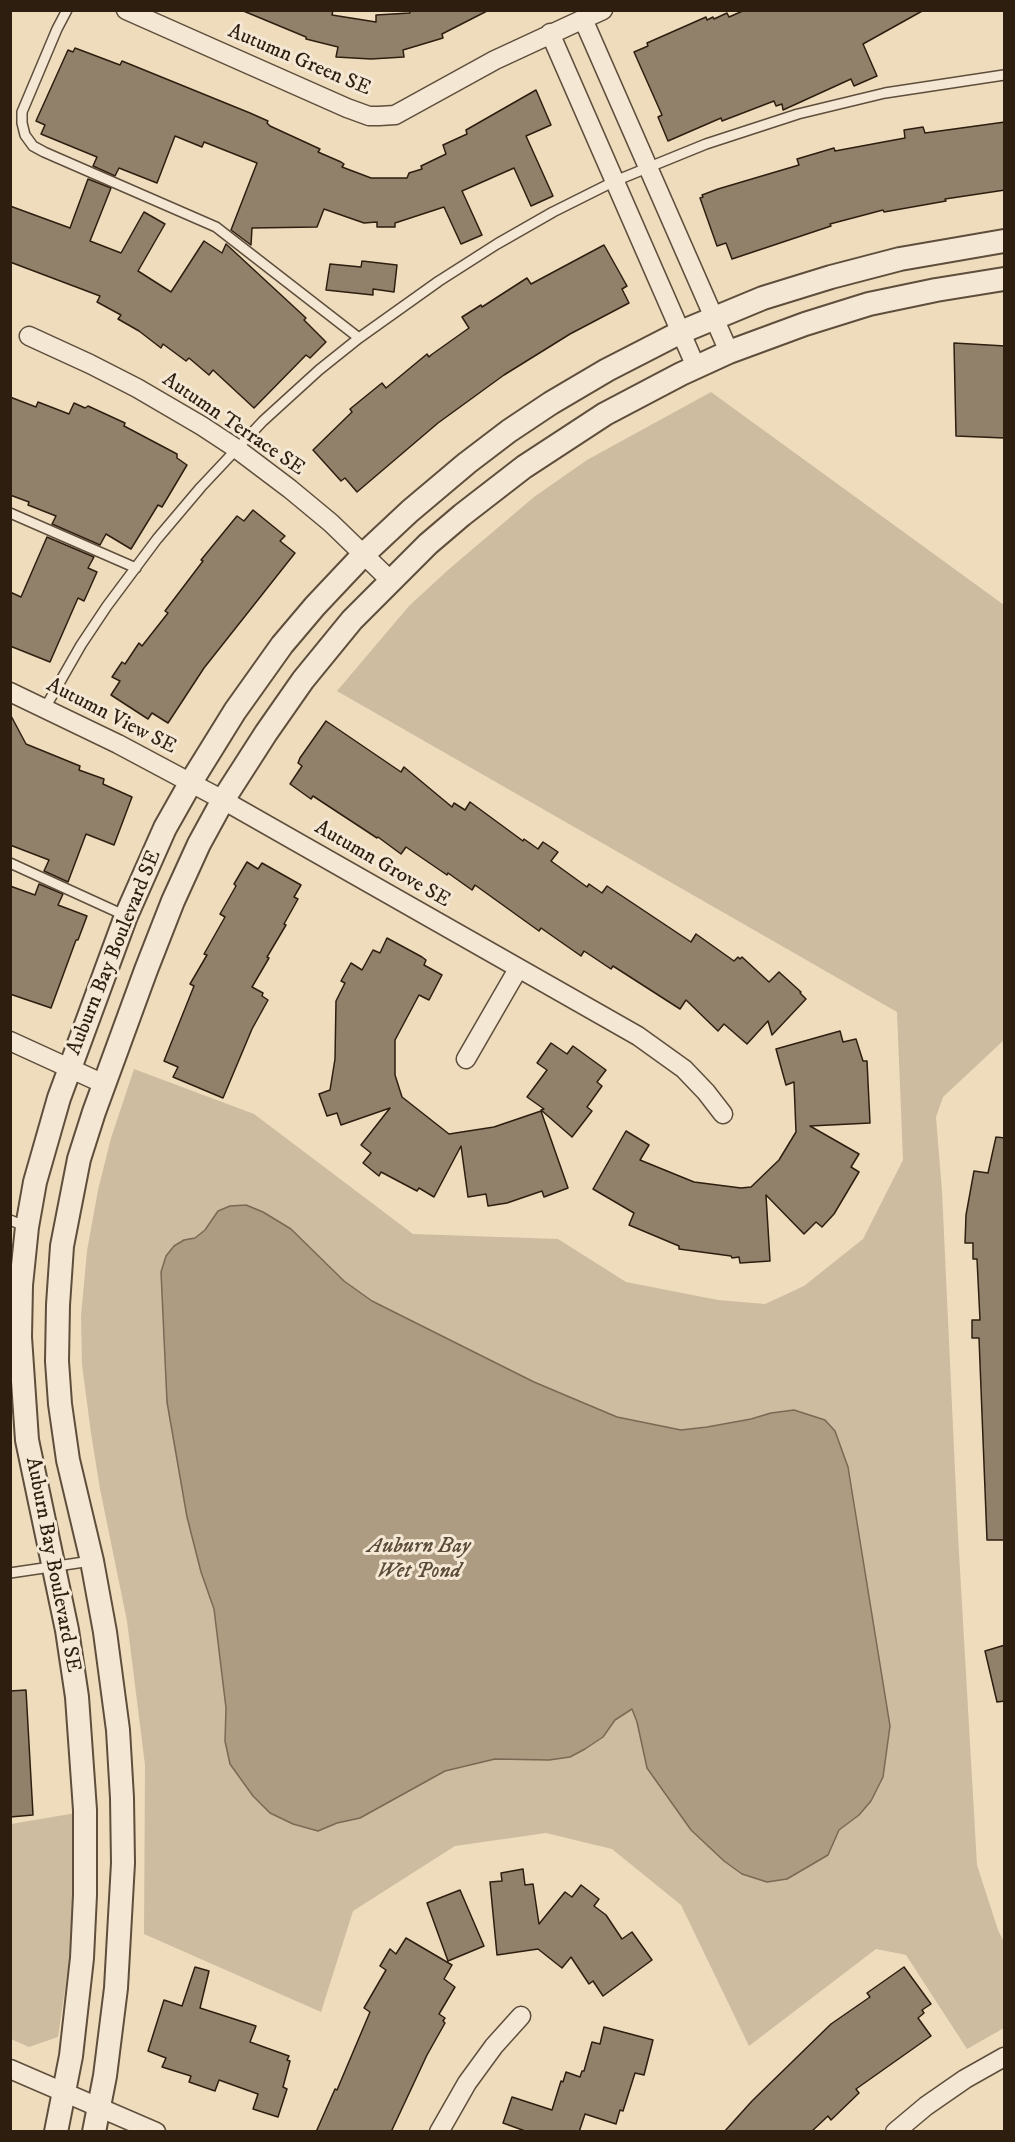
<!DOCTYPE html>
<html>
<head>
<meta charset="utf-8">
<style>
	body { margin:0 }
	#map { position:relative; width:1015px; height:2142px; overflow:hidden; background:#eedcbd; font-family:"IM FELL DW Pica",serif }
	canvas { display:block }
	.frame { position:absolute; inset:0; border:12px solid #2e1e10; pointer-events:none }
</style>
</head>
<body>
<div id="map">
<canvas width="1015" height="2142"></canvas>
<div class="frame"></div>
</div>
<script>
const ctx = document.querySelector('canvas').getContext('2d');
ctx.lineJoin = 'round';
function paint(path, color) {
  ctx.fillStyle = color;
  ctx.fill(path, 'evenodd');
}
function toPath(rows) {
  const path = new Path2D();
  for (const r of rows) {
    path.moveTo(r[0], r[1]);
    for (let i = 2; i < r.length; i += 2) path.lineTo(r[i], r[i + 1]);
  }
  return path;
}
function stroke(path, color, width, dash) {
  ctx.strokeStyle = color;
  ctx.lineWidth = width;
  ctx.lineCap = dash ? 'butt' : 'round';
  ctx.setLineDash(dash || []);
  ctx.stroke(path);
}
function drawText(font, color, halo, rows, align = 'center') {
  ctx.font = font + ' "IM FELL DW Pica",serif';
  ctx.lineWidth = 6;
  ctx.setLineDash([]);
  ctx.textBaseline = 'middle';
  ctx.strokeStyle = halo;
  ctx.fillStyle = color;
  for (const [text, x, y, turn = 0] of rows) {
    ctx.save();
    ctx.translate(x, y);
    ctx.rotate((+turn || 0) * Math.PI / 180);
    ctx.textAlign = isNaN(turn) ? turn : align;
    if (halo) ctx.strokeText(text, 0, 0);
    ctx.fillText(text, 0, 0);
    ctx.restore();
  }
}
paint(toPath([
	[711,392,1004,605,1004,1040,943,1097,936,1117,942,1191,958,1535,977,1865,998,1930,1004,1942,1004,2028,967,2049,906,1955,876,1949,749,2046,681,1905,612,1849,546,1833,455,1846,353,1911,321,2012,144,1934,145,1765,127,1621,100,1489,91,1433,82,1365,81,1316,87,1251,98,1190,111,1138,134,1069,254,1114,413,1234,558,1239,626,1282,718,1300,765,1304,804,1286,863,1239,903,1160,897,1012,337,691,409,606,448,570,534,497,587,460],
	[76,1813,76,1886,71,1947,58,2037,29,2047,11,2039,11,1824]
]), '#cdbca0');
const water = toPath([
	[246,1205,263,1212,291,1229,344,1281,372,1301,534,1382,617,1417,681,1430,707,1427,751,1419,771,1413,794,1410,825,1420,835,1431,848,1467,890,1726,883,1777,871,1801,859,1815,839,1830,828,1855,787,1879,767,1882,742,1874,724,1861,691,1830,647,1768,637,1722,632,1709,615,1720,603,1737,585,1749,570,1757,549,1760,495,1759,445,1771,360,1818,337,1823,318,1831,293,1824,270,1813,253,1796,230,1764,225,1741,226,1708,214,1609,201,1572,187,1517,167,1402,161,1272,166,1256,174,1246,184,1240,195,1238,205,1230,218,1211,230,1206,246,1205]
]);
paint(water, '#ad9b82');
stroke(water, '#7a6954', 1.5);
const building = toPath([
	[241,10,333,10,332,15,376,22,376,15,410,13,409,10,489,10,442,34,443,38,403,50,404,57,371,59,336,57,338,47,306,39,306,37,241,10],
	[745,10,924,10,863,44,877,76,854,86,851,79,783,110,782,104,776,106,774,101,722,121,721,118,668,141,658,117,662,115,634,52,648,46,647,43,706,17,707,20,713,17,714,19,727,13,729,17,745,10],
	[75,48,120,65,122,61,250,113,268,121,267,123,270,126,320,149,318,152,341,162,344,164,342,167,371,178,407,178,409,173,422,169,421,166,446,154,443,145,467,134,466,130,536,90,551,125,526,136,553,196,531,206,514,168,462,191,482,235,461,244,444,207,395,223,395,227,377,227,377,222,364,223,324,209,317,227,252,228,251,245,231,230,257,163,204,142,202,147,175,136,157,183,119,168,115,176,93,166,97,157,41,134,45,125,36,121,68,50,73,52,75,48],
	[1005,122,1005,190,945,199,946,201,884,212,883,210,830,224,831,226,732,259,726,243,717,246,700,198,703,197,702,195,718,189,799,165,797,159,834,148,835,151,905,138,904,130,923,127,925,133,1005,122],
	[88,179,111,188,90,241,121,253,144,212,165,224,138,271,171,292,204,241,222,253,226,244,306,318,304,320,326,342,310,358,306,355,254,408,213,370,209,375,189,358,186,361,163,344,161,348,139,331,118,319,121,315,97,302,100,296,10,262,10,206,70,228,88,179],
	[604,245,627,286,622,289,629,303,570,334,504,375,438,423,357,492,345,478,341,481,313,450,352,412,350,409,382,383,386,388,427,354,429,357,431,355,469,328,462,317,481,305,482,307,527,278,531,284,604,245],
	[362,261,397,265,394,292,373,289,373,295,326,290,330,264,361,267,362,261],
	[954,343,1005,346,1005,438,956,436,954,343],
	[10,397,36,407,38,402,69,414,74,403,85,408,88,406,125,423,124,426,177,454,177,458,187,465,162,507,158,505,131,549,106,534,100,545,52,524,56,516,28,505,29,502,10,495,10,397],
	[253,510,285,536,280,541,295,553,204,668,168,723,152,713,148,719,111,695,120,681,112,677,122,662,125,664,139,643,142,646,168,613,165,611,203,561,201,560,237,516,244,521,253,510],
	[47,537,94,557,88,568,97,572,84,601,78,598,50,662,10,646,10,592,21,597,47,537],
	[10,714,26,744,80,766,79,770,104,779,103,784,132,797,114,845,86,834,68,882,44,871,49,860,10,845,10,714],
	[326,721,401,772,404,767,452,807,454,803,465,810,470,802,523,841,524,839,538,849,543,842,558,852,551,861,587,887,589,884,602,893,607,886,691,942,696,934,734,961,738,957,740,959,742,957,769,982,779,972,801,992,800,993,806,999,772,1035,768,1021,747,1044,724,1024,718,1031,686,1000,680,1009,613,966,611,969,584,951,581,956,541,928,539,931,475,885,472,890,448,873,447,875,406,847,401,854,378,837,377,838,313,796,311,799,290,784,302,766,298,763,300,758,326,721],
	[247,862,258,869,262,863,301,885,294,897,298,899,284,924,286,925,267,957,269,958,252,987,263,993,262,996,268,1000,252,1029,223,1098,173,1077,178,1067,164,1061,194,986,190,984,207,955,204,954,225,917,220,914,236,886,234,884,247,862],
	[39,884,63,894,58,905,87,916,78,940,76,940,51,1008,10,994,10,886,35,895,39,884],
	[387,938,422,957,426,960,424,965,442,975,429,1000,419,995,395,1040,395,1075,402,1097,449,1134,494,1127,541,1111,568,1188,544,1197,542,1191,507,1203,488,1206,486,1194,468,1197,461,1146,434,1197,419,1188,417,1191,381,1172,379,1176,363,1163,371,1153,361,1145,390,1108,341,1125,337,1113,327,1116,319,1094,330,1090,335,1059,336,1001,345,983,341,981,351,963,362,970,373,950,380,953,387,938],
	[840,1031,843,1042,856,1039,863,1061,867,1061,870,1123,810,1126,859,1154,851,1167,859,1172,834,1214,822,1227,816,1222,804,1234,766,1195,770,1261,740,1263,739,1257,732,1258,731,1256,679,1249,679,1246,629,1225,634,1213,593,1189,626,1131,649,1145,640,1160,694,1182,741,1188,751,1187,779,1160,796,1132,794,1082,786,1085,776,1049,840,1031],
	[551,1043,567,1054,573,1046,606,1070,597,1082,602,1086,587,1107,592,1111,572,1137,541,1110,544,1109,527,1097,547,1070,537,1063,551,1043],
	[996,1137,1005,1138,1005,1540,987,1540,979,1338,972,1338,972,1320,980,1320,977,1259,973,1259,973,1243,965,1243,966,1215,974,1171,988,1173,996,1137],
	[1005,1645,1005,1701,997,1702,985,1651,1005,1645],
	[26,1690,33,1815,10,1817,10,1691,26,1690],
	[523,1869,525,1885,533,1884,539,1924,565,1892,572,1897,581,1885,599,1899,594,1906,606,1915,622,1939,632,1932,652,1960,603,1996,593,1981,589,1984,571,1957,562,1968,538,1949,497,1955,490,1882,502,1881,501,1873,523,1869],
	[460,1890,484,1946,448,1961,427,1903,460,1890],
	[406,1938,452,1965,444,1979,455,1987,439,2014,445,2018,443,2021,445,2023,427,2055,391,2132,316,2132,335,2089,337,2090,370,2012,364,2008,386,1970,380,1966,390,1949,396,1954,406,1938],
	[195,1967,209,1971,200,2008,256,2026,250,2042,289,2056,287,2060,290,2061,283,2087,287,2089,278,2117,253,2109,258,2094,219,2080,215,2091,189,2082,191,2076,162,2067,166,2058,148,2051,164,2000,182,2006,195,1967],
	[904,1967,931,2004,922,2010,924,2013,918,2018,931,2036,856,2089,859,2093,831,2120,828,2116,811,2132,724,2132,752,2101,831,2024,870,1997,867,1993,904,1967],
	[604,2027,653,2040,644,2075,635,2073,623,2111,620,2110,616,2124,585,2114,579,2132,528,2132,503,2123,512,2097,552,2110,561,2081,563,2082,566,2072,580,2077,582,2071,584,2071,592,2042,600,2044,604,2027]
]);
paint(building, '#92816a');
stroke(building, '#2e1e10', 1.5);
const service = toPath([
	[67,10,57,29,22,112,22,123,25,135,33,146,44,152,216,227,359,338],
	[10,513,136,568],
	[45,708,81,645,107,606,157,539,201,487,263,421,319,370,359,338,439,281,497,244,553,212,615,181,706,144,798,114,885,93,1004,75],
	[10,863,126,916],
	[10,1220,27,1227],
	[10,1573,91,1561]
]);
const minor = toPath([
	[126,10,347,108,369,116,379,116,395,115,495,60,603,10],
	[583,19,729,352],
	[550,33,696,367],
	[29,336,90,364,137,388,202,426,237,449,290,489,331,523,391,581],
	[10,692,118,744,223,800,638,1036,684,1069,706,1092,723,1114],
	[10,1041,104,1084],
	[466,1059,518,969],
	[10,2069,156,2132],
	[439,2132,467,2083,494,2046,521,2016],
	[895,2132,926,2106,965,2079,1004,2057]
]);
const tertiary = toPath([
	[56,2132,71,2056,82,1958,85,1895,85,1810,77,1697,67,1630,27,1440,20,1337,21,1285,27,1227,35,1182,59,1098,126,916,165,828,191,782,235,711,282,645,315,606,364,554,410,511,467,463,509,431,551,403,607,370,681,332,763,298,831,277,900,259,1004,241],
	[94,2132,105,2076,116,1988,123,1863,122,1798,118,1730,105,1632,92,1561,68,1460,60,1404,57,1361,58,1305,62,1246,79,1159,94,1112,146,970,173,901,199,844,223,800,266,733,303,680,352,620,428,544,462,515,524,467,605,414,681,374,729,352,805,324,869,304,936,290,1004,279]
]);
stroke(service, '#5e4e3b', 12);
stroke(minor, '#5e4e3b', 21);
stroke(tertiary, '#5e4e3b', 26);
stroke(service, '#f4e8d4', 9);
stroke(minor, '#f4e8d4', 18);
stroke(tertiary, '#f4e8d4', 22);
drawText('21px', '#2e1e10', '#f4e8d4', [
	["Autumn Green SE",299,61,23],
	["Autumn Terrace SE",233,425,34],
	["Autumn View SE",111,717,27],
	["Autumn Grove SE",382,865,30],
	["Auburn Bay Boulevard SE",115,953,-68],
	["Auburn Bay Boulevard SE",52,1565,79]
]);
drawText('italic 22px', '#5a4a38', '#f4e8d4', [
	["Auburn Bay",419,1547],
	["Wet Pond",419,1572]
]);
</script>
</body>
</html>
